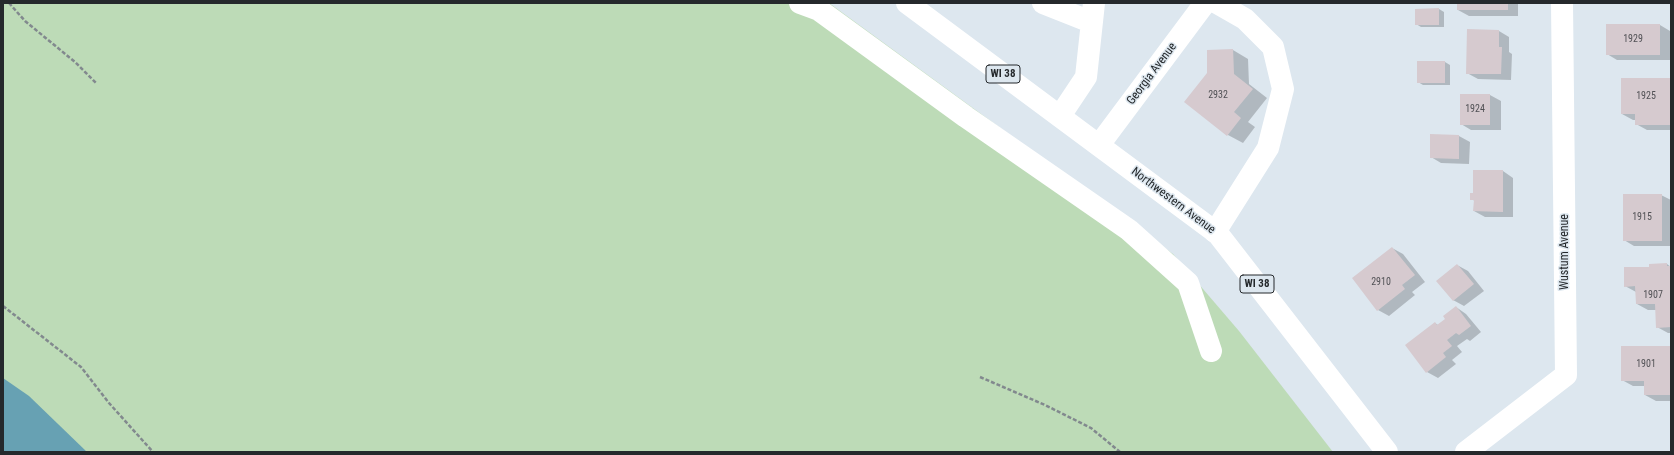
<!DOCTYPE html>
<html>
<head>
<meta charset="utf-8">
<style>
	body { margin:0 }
	#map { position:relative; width:1674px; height:455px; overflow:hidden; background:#dde7ef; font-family:"Roboto Condensed",sans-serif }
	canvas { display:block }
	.frame { position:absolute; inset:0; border:4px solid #25292c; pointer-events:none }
</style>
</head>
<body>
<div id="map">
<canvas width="1674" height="455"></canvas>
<div class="frame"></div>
</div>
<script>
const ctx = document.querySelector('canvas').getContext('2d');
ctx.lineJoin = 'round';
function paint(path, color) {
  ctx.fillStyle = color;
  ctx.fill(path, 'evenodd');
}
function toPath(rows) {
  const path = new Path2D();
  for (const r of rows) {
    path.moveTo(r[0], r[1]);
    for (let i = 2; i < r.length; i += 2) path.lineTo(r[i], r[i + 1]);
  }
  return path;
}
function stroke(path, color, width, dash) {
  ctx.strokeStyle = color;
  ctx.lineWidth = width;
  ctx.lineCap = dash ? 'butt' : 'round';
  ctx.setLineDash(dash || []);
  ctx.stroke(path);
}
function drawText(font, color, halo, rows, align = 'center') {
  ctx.font = font + ' "Roboto Condensed",sans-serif';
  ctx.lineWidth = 3;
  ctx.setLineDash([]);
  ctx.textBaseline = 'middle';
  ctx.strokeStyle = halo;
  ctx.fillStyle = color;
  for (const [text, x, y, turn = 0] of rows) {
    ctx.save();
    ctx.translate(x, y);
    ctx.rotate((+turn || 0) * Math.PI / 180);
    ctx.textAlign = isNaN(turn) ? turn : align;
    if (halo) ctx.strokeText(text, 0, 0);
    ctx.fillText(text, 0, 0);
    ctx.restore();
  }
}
paint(toPath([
	[3,3,829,3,1173,254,1239,331,1333,452,3,452]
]), '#bddbb7');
paint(toPath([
	[3,378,29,396,87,452,3,452]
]), '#67a1b3');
paint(toPath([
	[1458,3,1525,3,1518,3,1518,16,1469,16,1458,10],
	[1439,9,1444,12,1444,27,1421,27,1416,24],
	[1660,25,1670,31,1670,60,1617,60,1607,54],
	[1499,31,1509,37,1509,52,1512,54,1511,80,1478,79,1467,73],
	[1233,50,1248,59,1249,84,1267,98,1248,122,1255,127,1243,143,1228,135,1186,102],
	[1418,62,1445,62,1450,65,1450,85,1423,85,1418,82],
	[1622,79,1671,80,1671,130,1647,130,1636,124,1636,120,1633,120,1622,114],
	[1490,95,1501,101,1501,130,1471,130,1461,124],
	[1431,135,1459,136,1470,142,1469,164,1441,163,1431,157],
	[1503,171,1513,178,1513,217,1485,217,1474,211,1475,201,1471,199,1474,194],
	[1661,195,1671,200,1671,246,1634,246,1624,240],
	[1392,248,1403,254,1425,282,1412,292,1415,295,1389,316,1378,310],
	[1667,264,1671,267,1671,333,1668,333,1657,327,1657,310,1648,310,1637,304,1636,292,1625,286,1650,268,1650,265],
	[1457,265,1468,271,1484,291,1464,306,1453,300],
	[1456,307,1466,314,1481,332,1470,341,1467,339,1457,346,1462,352,1452,360,1456,364,1438,378,1427,372,1435,323,1438,325,1447,319],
	[1622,347,1671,347,1671,401,1656,401,1645,395,1645,386,1633,386,1622,380]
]), '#0003');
paint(toPath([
	[1457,3,1508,3,1508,10,1457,10],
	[1439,8,1439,25,1415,25,1415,9],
	[1606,24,1660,24,1660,55,1606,55],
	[1467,29,1499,30,1499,47,1502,47,1501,74,1466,74],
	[1233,49,1234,74,1253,89,1234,112,1241,118,1227,136,1184,102,1207,73,1207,50],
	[1417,61,1445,61,1445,83,1417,83],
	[1621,78,1670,78,1670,125,1635,125,1635,114,1621,114],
	[1460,94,1490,94,1490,125,1460,125],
	[1430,134,1459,135,1459,159,1430,158],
	[1473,170,1503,170,1503,212,1473,211,1474,200,1470,200,1470,193,1473,193],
	[1623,194,1662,194,1662,241,1623,241],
	[1392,247,1415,275,1402,285,1405,289,1377,311,1352,278],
	[1667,263,1667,266,1671,266,1671,327,1656,328,1655,304,1636,304,1635,286,1624,287,1624,267,1649,267,1649,264],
	[1457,264,1474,284,1453,301,1436,281],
	[1456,306,1471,326,1459,335,1456,333,1447,340,1452,346,1443,353,1446,357,1426,373,1405,345,1435,322,1437,325,1445,319,1443,316],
	[1621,346,1671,346,1670,395,1644,395,1644,381,1621,381]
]), '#d6cacf');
stroke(toPath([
	[9,3,25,21,75,62,96,83],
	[3,306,81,367,109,403,153,452],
	[980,377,1045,405,1091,428,1120,452]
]), '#82898e', 2.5, [4, 2]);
stroke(toPath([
	[800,3,819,10,966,117,1129,230,1188,283,1211,351],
	[1043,3,1091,22],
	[1060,116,1086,77,1094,3],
	[1099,145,1205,3],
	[1215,232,1268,148,1283,89,1273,47,1245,19,1217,3],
	[1466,452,1566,375,1562,3]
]), '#fff', 22);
stroke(toPath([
	[907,3,1218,234,1387,452]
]), '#fff', 22);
drawText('10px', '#515155', null, [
	["1929",1633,39],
	["2932",1218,95],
	["1925",1646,96],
	["1924",1475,109],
	["1915",1642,217],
	["2910",1381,282],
	["1907",1653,295],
	["1901",1646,364]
]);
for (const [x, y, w] of [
	[1003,74,34],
	[1257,284,34]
]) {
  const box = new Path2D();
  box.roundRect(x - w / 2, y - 9, w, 18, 3);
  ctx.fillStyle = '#dde7ef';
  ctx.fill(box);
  stroke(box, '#25292c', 1);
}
drawText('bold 11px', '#25292c', null, [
	["WI 38",1003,74],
	["WI 38",1257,284]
]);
drawText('12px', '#25292c', '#dde7ef', [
	["Georgia Avenue",1152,74,-53],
	["Northwestern Avenue",1173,201,37],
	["Wustum Avenue",1565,252,-90]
]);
</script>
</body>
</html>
